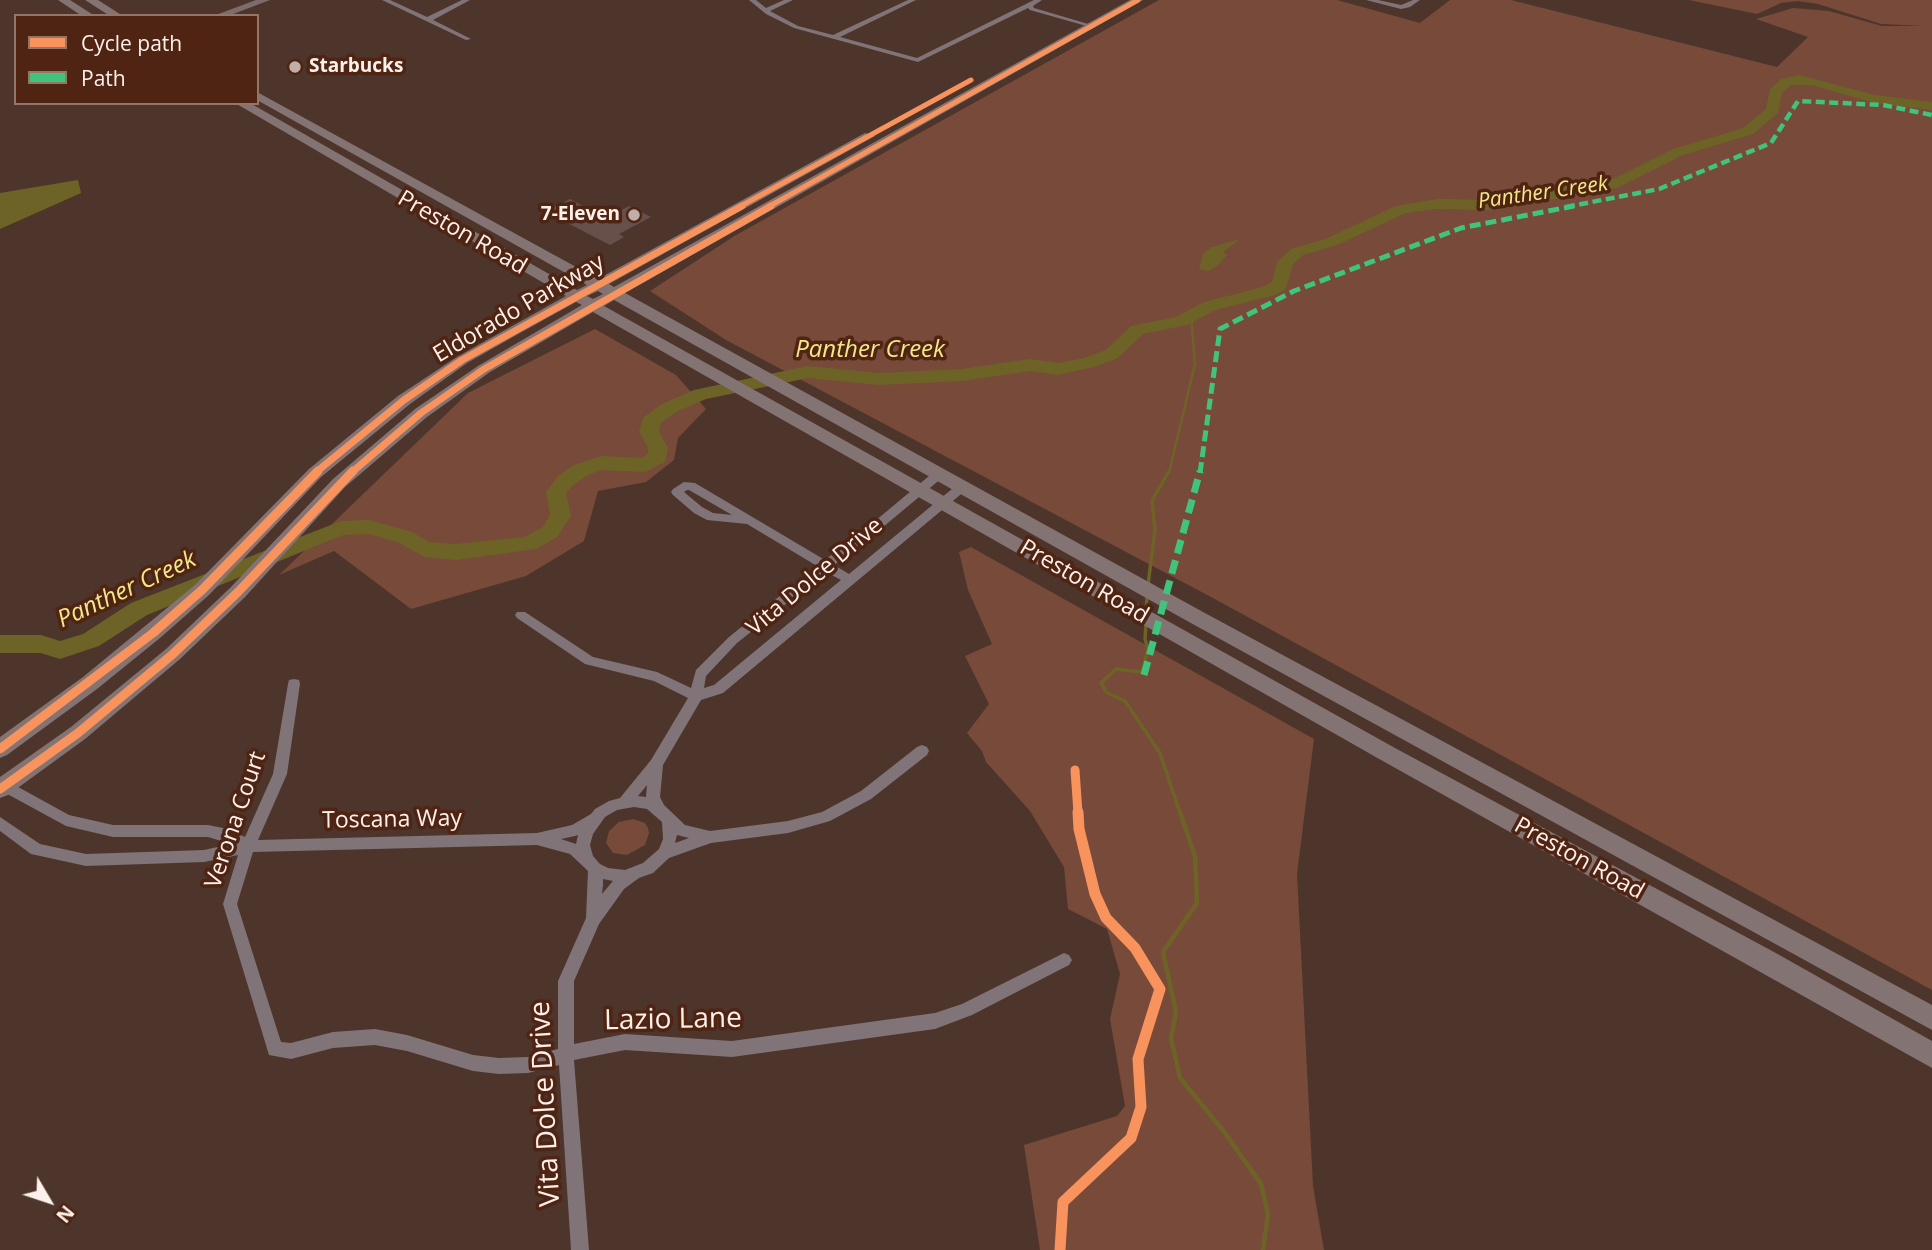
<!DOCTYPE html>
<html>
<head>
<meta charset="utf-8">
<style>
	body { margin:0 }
	#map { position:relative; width:1932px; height:1250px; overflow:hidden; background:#4d352b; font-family:"Open Sans",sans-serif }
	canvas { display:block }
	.legend { position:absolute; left:14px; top:14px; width:245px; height:91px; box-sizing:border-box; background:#4f2413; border:2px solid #947669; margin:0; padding:9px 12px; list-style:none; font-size:21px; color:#fcf0eb }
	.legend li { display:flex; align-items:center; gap:14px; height:35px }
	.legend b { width:35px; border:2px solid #947669 }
	.north { position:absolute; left:14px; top:1166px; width:70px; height:70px; -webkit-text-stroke:5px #4f2413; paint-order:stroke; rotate:129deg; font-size:19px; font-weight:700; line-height:28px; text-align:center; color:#fcf0eb }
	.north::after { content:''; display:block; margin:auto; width:24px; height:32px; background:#fcf0eb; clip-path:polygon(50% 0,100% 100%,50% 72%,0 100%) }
</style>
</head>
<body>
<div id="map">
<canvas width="1932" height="1250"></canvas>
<ul class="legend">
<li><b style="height:9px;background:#f8935d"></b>Cycle path</li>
<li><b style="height:9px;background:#40c37c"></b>Path</li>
</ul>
<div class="north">N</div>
</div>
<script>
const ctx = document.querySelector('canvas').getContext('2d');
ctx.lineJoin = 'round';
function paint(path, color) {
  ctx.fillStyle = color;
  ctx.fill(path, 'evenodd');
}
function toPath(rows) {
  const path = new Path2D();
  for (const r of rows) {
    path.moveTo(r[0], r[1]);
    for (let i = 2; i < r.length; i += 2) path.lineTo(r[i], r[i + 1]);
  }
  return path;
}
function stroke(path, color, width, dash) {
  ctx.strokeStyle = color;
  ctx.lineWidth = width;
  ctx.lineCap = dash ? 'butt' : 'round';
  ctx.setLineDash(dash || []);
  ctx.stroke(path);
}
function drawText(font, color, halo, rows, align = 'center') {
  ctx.font = font + ' "Open Sans",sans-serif';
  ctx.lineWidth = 7;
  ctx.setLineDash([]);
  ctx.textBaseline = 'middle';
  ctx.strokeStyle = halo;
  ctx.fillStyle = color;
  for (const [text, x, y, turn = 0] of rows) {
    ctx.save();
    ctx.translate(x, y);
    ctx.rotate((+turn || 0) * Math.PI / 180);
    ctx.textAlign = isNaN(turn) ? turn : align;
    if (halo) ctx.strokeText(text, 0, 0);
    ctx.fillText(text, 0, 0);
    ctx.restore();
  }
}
paint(toPath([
	[1159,0,1337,0,1420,23,1450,0,1511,0,1777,67,1808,37,1756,19,1793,8,1829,11,1882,26,1924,26,1881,24,1818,4,1798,1,1781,3,1757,14,1689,0,1932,0,1932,990,1211,597,726,340,650,291,736,235],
	[595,329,676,375,706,409,678,438,674,460,646,482,598,491,584,541,526,576,411,609,334,551,279,575,468,393],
	[971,547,1314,739,1297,874,1313,1186,1324,1250,1040,1250,1024,1145,1117,1116,1125,1106,1110,1019,1120,974,1107,929,1068,909,1064,867,1030,811,986,762,982,751,967,733,989,704,965,656,992,644,968,590,959,552],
	[633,819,645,823,648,828,649,833,645,845,627,855,613,853,606,843,609,831,619,822]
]), '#774a39');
paint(toPath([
	[78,180,81,193,0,229,0,193],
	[1240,239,1223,252,1227,255,1219,264,1209,271,1199,269,1203,254,1212,247]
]), '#6e6327');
stroke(toPath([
	[1169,473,1195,364,1191,316]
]), '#6e6327', 2.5);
stroke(toPath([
	[1148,585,1155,530,1152,501,1169,471],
	[1146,613,1147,596],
	[1146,624,1145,639,1148,649,1142,672,1116,669,1101,683,1107,693,1125,701,1160,753,1180,813]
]), '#6e6327', 3.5);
stroke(toPath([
	[1180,812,1195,856,1197,903,1163,952,1176,1012,1171,1038,1180,1078,1225,1133,1261,1184,1268,1214,1263,1250]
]), '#6e6327', 4.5);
paint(toPath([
	[1799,75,1875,95,1932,102,1932,110,1874,103,1812,85,1791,85,1782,93,1778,113,1753,134,1683,155,1617,188,1495,210,1437,209,1406,213,1337,245,1303,255,1293,264,1286,289,1275,295,1216,310,1187,325,1143,334,1118,358,1094,367,1058,375,1030,371,962,381,879,385,808,378,706,399,676,412,660,424,659,431,668,448,665,462,645,472,602,470,588,475,572,486,566,493,571,516,557,537,536,549,456,560,425,557,397,542,369,534,343,535,147,615,99,646,60,659,41,653,0,653,0,635,41,635,60,641,83,634,131,603,341,521,369,520,412,532,429,542,456,544,524,537,543,527,550,515,546,492,558,476,574,465,601,456,641,458,648,454,648,448,639,431,644,417,662,404,694,390,808,366,879,373,962,369,1030,359,1058,363,1084,358,1106,350,1131,326,1176,317,1204,302,1263,287,1272,282,1277,262,1291,249,1325,239,1396,206,1437,199,1495,200,1613,179,1673,149,1743,128,1766,109,1770,89,1781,79,1799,75]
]), '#6e6327');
paint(toPath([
	[570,199,606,218,629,206,651,217,619,234,624,237,610,245,548,213,550,212,547,210]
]), '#67504b');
paint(toPath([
	[382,0,390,0,427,17,462,0,470,0,433,20,471,39,466,40,382,0],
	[749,0,756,0,766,8,784,0,793,0,770,11,798,26,833,35,908,0,916,0,840,37,917,58,1034,0,1042,0,1033,6,1034,8,1095,26,1090,27,1030,10,1028,8,918,62,794,28,766,14,749,0],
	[1366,0,1378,0,1401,5,1413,0,1420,0,1410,7,1401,9,1366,0],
	[939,470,943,471,944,474,943,477,883,527,877,527,876,532,834,565,849,574,958,484,966,484,967,487,966,490,723,693,701,700,663,765,660,797,664,805,685,825,710,831,788,821,822,812,861,791,917,747,922,745,927,747,929,751,927,755,871,799,830,821,788,833,711,843,669,858,653,873,639,878,624,889,599,924,574,981,574,1044,625,1034,732,1041,935,1013,962,1004,1064,953,1069,955,1072,960,1069,965,972,1015,935,1029,732,1057,625,1050,574,1060,589,1250,571,1250,559,1065,528,1073,499,1074,473,1071,407,1051,375,1045,333,1048,291,1059,269,1055,223,904,238,855,204,862,86,866,31,854,0,831,0,817,40,844,86,854,204,850,231,844,208,837,113,837,66,826,0,790,0,777,69,815,113,825,208,825,228,829,245,837,273,774,288,684,289,680,294,679,299,680,300,684,287,774,258,840,537,833,572,825,591,814,595,809,609,801,620,798,651,760,688,698,654,681,585,664,517,618,515,615,517,612,525,612,593,657,657,672,691,688,696,670,729,637,817,566,747,524,707,520,694,513,673,495,671,492,673,489,684,482,695,483,825,560,868,526,874,526,875,521,935,471,939,470],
	[687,490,689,490,732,515,713,513,702,507,684,492,687,490],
	[826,572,841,580,714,685,704,688,706,676,737,643,826,572],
	[647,785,646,797,638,796,647,785],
	[634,807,647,809,662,822,663,839,659,849,643,863,625,870,608,868,600,864,593,856,590,845,593,834,605,817,617,810,634,807],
	[578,835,576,844,561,839,575,836,578,835],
	[677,835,689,838,675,843,677,835],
	[537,845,570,854,588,871,586,918,558,981,558,1049,528,1057,499,1058,473,1055,407,1035,375,1029,333,1032,291,1043,281,1042,237,904,253,852,537,845],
	[603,879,613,881,602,894,603,885,603,879]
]), '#807478');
paint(toPath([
	[256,0,270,0,228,16,213,16,256,0]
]), '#7c6c6c');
paint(toPath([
	[58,0,70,0,95,16,82,16,58,0],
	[85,0,98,0,123,16,110,16,85,0],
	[1130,0,1143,0,625,293,1203,612,1932,1005,1932,1030,1189,622,614,300,604,306,1395,748,1774,952,1932,1041,1932,1068,1381,760,593,312,490,372,427,417,345,487,245,597,180,659,85,739,8,795,0,798,0,777,71,727,166,649,231,587,333,479,415,409,478,366,582,305,576,302,520,333,467,363,410,404,321,477,209,595,160,638,97,689,7,755,0,758,0,737,83,677,195,585,309,469,398,396,457,357,566,296,235,103,250,103,577,290,587,285,257,100,257,92,598,279,865,133,875,136,609,284,614,287,1130,0],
	[598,291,603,294,593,299,587,296,598,291]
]), '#847373');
stroke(toPath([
	[1566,207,1659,189,1771,143,1798,101,1883,105,1932,115]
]), '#40c37c', 4.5, [9, 4.5]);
stroke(toPath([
	[1200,473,1220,329,1294,291,1461,228,1574,206]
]), '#40c37c', 5, [11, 5]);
stroke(toPath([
	[1144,675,1200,471]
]), '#40c37c', 7, [14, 7]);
stroke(toPath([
	[739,207,971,80],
	[768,207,1138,0]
]), '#f8935d', 5);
stroke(toPath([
	[315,473,404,400,462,360,742,206],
	[351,473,421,413,484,369,771,206]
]), '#f8935d', 7);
stroke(toPath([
	[0,749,153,633,202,590,318,471],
	[1075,770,1078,813],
	[0,789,78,733,173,654,238,592,353,471]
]), '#f8935d', 9);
stroke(toPath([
	[1060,1250,1063,1202,1131,1138,1141,1107,1138,1059,1160,989,1135,948,1106,918,1095,894,1079,829,1078,812]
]), '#f8935d', 11);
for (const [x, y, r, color] of [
	[295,67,7,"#bfafa8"],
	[634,215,7,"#bfafa8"]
]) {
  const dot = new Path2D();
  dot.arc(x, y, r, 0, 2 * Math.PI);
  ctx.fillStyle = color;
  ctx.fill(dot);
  stroke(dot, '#4f2413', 2.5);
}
drawText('bold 19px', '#fcf0eb', '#4f2413', [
	["Starbucks",309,67],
	["7-Eleven",620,215,"right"]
], 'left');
drawText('italic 21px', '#f3e789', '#4f2413', [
	["Panther Creek",1543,193,-8]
]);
drawText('23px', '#fcf0eb', '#4f2413', [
	["Preston Road",462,233,30],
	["Eldorado Parkway",519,309,-30],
	["Vita Dolce Drive",815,577,-40],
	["Preston Road",1084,582,30],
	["Verona Court",236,820,-71],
	["Toscana Way",392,820,-1],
	["Preston Road",1579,859,29]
]);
drawText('italic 24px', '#f3e789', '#4f2413', [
	["Panther Creek",870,350],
	["Panther Creek",127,590,-25]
]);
drawText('28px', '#fcf0eb', '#4f2413', [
	["Lazio Lane",673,1020,-1],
	["Vita Dolce Drive",546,1104,-93]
]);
</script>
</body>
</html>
